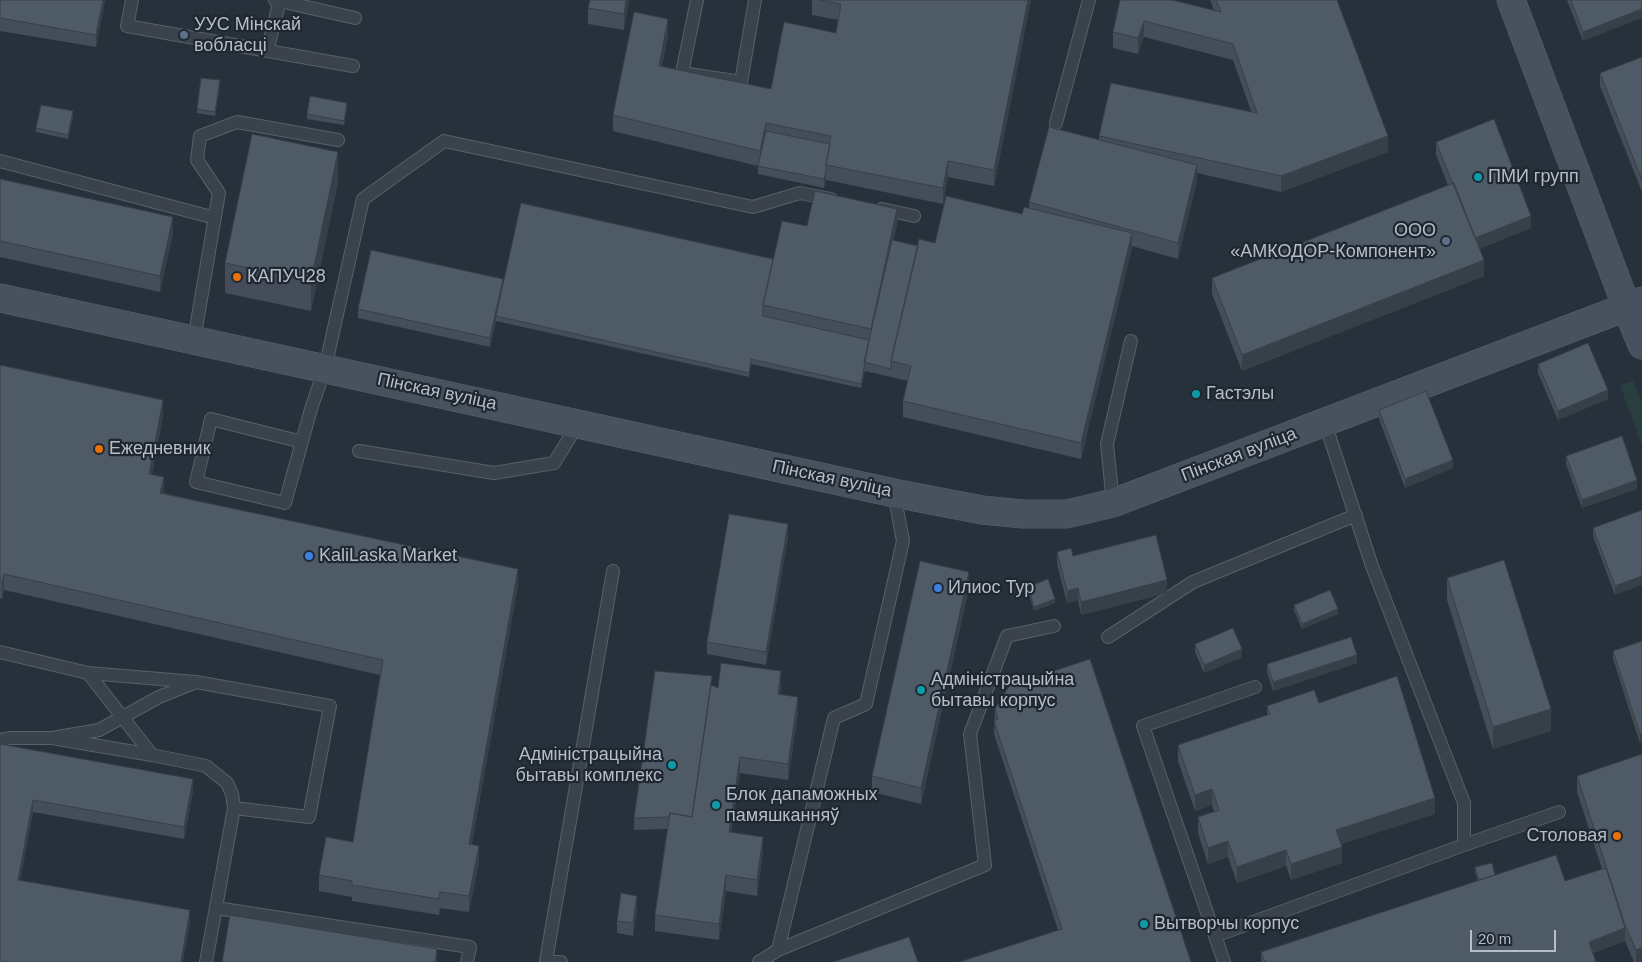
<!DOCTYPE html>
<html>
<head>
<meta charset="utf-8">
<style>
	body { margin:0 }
	#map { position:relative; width:1642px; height:962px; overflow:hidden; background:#26313c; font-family:Arial,sans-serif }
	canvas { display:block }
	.scale { position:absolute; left:1470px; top:930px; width:86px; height:22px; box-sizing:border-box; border:2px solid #b6bdc8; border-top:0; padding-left:6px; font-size:15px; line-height:18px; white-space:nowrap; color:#b6bdc8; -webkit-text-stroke:4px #1f2731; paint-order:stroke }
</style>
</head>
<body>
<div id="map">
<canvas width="1642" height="962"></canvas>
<div class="scale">20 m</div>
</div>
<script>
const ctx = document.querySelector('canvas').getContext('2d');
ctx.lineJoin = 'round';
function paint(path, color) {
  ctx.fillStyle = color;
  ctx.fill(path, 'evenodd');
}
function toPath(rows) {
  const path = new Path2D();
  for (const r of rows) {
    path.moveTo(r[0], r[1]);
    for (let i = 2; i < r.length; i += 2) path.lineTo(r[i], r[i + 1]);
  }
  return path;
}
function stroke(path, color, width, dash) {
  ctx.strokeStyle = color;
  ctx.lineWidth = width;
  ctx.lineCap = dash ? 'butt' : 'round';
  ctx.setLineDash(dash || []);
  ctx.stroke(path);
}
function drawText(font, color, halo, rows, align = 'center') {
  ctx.font = font + ' Arial,sans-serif';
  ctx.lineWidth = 4.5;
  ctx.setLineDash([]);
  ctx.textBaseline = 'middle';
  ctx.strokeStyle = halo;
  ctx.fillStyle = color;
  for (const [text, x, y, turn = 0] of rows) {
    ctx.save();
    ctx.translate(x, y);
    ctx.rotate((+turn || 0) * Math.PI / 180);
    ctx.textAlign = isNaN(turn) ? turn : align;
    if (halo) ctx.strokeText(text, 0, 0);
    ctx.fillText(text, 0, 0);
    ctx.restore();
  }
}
paint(toPath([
	[1633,381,1642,403,1642,446,1620,385]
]), '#293e3e');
const lane = toPath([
	[132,0,127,26,353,66],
	[275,0,355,18],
	[697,0,682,73,741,82,755,0],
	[267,51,280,0],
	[1056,123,1089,0],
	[0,161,215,218],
	[882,209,914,216],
	[194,340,219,193,197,160,200,136,237,122,338,140],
	[1325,423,1372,566,1464,803,1464,845],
	[302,442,211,419,196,482,285,503,311,409,325,368,363,199,444,141,753,207,800,193,831,199],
	[359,451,494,473,554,463,578,424],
	[1113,503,1107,444,1131,341],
	[1108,637,1193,582,1356,515],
	[0,652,88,673,152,755,206,766,227,783,232,794,234,808,206,962],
	[88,673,196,682,330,706,309,817,234,808],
	[52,738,99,730,159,697,194,683],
	[0,740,10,738,52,738,152,755],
	[216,908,470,947,467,962],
	[1215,936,1464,845,1559,812],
	[778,950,985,865,970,734,1007,636,1054,626],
	[546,961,613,571],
	[546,962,561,962],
	[759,962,778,950,834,718,866,704,903,541,894,493],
	[1224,962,1143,726,1255,687]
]);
const secondary = toPath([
	[1511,0,1627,308,1642,345],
	[0,298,894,493,982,510,1023,514,1067,514,1113,503,1642,301]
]);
stroke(lane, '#58606a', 14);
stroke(secondary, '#58606a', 29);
stroke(lane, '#3a424c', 12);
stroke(secondary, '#48525f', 28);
paint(toPath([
	[0,0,105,0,96,47,0,31],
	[629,0,624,30,588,24,588,8],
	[812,0,1031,0,994,186,948,177,943,204,826,180,824,188,758,174,758,166,613,131,613,115,668,35,662,66,771,89,836,33,838,20,812,15],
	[1120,0,1214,10,1210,0,1337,0,1388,152,1281,192,1197,173,1197,181,1178,259,1132,246,1081,459,903,417,903,401,908,381,865,371,861,388,751,364,749,377,496,321,490,347,358,318,358,309,503,284,773,259,807,226,897,225,893,241,918,246,935,243,1022,214,1029,208,1029,202,1099,140,1099,136,1251,111,1233,60,1144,37,1138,54,1113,48,1113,32],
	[1567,0,1642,0,1583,41],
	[1642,57,1642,192,1600,86,1600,73],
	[220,85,215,116,197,113,197,109],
	[347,107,344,125,307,119,307,114],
	[73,116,68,139,36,132,36,128],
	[1436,142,1531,228,1479,249,1484,276,1242,371,1212,294,1212,278,1448,185,1436,155],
	[0,179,173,233,160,292,0,257],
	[338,182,311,311,225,293,225,263],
	[1538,364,1608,399,1558,420,1538,373],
	[0,365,163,416,152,474,164,493,518,585,472,844,479,862,469,912,440,908,439,915,352,901,352,897,319,891,319,875,353,842,380,675,4,590,2,599,0,598],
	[1379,410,1453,468,1405,488,1379,419],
	[1566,456,1637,489,1582,508,1566,464],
	[1642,510,1615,595,1593,536,1593,528],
	[788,537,766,665,707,654,707,642],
	[1057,552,1073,556,1167,593,1081,615,1078,600,1067,603,1057,564],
	[1447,578,1551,731,1493,749,1447,600],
	[1028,587,1055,603,1034,611,1028,591],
	[969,588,921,804,872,792,872,776],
	[1294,605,1338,614,1302,629,1294,610],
	[1642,641,1642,742,1640,743,1613,659,1613,651],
	[1195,644,1242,657,1204,673,1195,652],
	[1357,663,1273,691,1267,672,1267,664],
	[712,685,718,688,781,687,780,694,798,713,788,780,740,773,731,833,763,853,757,896,726,891,719,940,655,931,655,915,667,829,634,830,634,818],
	[1319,703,1435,814,1341,844,1342,863,1291,880,1286,866,1237,883,1228,857,1208,864,1198,833,1198,817,1214,812,1212,805,1195,811,1178,761,1178,745,1267,715,1267,706],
	[995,709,1167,894,1058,930,994,734],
	[0,744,193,791,184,839,33,812,20,880,190,923,0,962],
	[1577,776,1642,962,1634,962,1625,941,1593,953,1596,962,1261,962,1261,952,1478,881,1475,872,1475,867,1495,875,1565,881,1602,869,1577,792],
	[637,909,633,936,617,933,617,921]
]), '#444d59');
paint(toPath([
	[103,0,105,0,96,47,96,35],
	[626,0,629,0,624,30,624,14],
	[1028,0,1031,0,994,186,994,170],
	[1642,9,1642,18,1583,41,1583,32],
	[668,19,668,35,659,82,659,66],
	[1144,21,1144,37,1138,54,1138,38],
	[220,80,220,85,215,116,215,112],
	[73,111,73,116,68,139,68,135],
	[766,123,766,139,760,167,760,151],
	[1388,136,1388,152,1281,192,1281,176],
	[338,152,338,182,311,311,311,281],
	[948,161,948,177,943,204,943,188],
	[1197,165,1197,181,1178,259,1178,243],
	[826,172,826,180,824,188,824,179],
	[897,209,897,225,866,363,871,340,871,329],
	[1531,216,1531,228,1474,251,1474,238],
	[173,217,173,233,160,292,160,276],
	[1132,233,1132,249,1081,459,1081,443],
	[1484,260,1484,276,1242,371,1242,355],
	[503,279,503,288,496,316,496,321,490,347,490,338],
	[864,368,864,371,861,388,861,384],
	[1608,390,1608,399,1558,420,1558,411],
	[163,400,163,416,149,490,149,474],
	[1453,460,1453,468,1405,488,1405,479],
	[164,477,164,493,160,493],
	[1637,480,1637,489,1582,508,1582,500],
	[788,524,788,537,766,665,766,652],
	[518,569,518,585,469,860,469,844],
	[969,572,969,588,921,804,921,788],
	[4,574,4,590,2,599,2,583],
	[1642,576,1642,585,1615,595,1615,586],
	[1167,580,1167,593,1081,615,1081,602],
	[1078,588,1078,600,1067,603,1067,591],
	[1055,599,1055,603,1034,611,1034,607],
	[1338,609,1338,614,1302,629,1302,624],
	[1242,649,1242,657,1204,673,1204,665],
	[1357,655,1357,663,1273,691,1273,682],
	[781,671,781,687,778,710,778,694],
	[798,697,798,713,788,780,788,764],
	[1551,709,1551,731,1493,749,1493,727],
	[1640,734,1642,734,1642,742,1640,743],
	[740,757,740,773,729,848,729,832],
	[193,779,193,791,184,839,184,827],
	[1212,789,1212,805,1195,811,1195,795],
	[1435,798,1435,814,1336,846,1336,830],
	[33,800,33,812,18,892,18,880],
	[763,837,763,853,757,896,757,880],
	[1228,841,1228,857,1208,864,1208,848],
	[479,846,479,862,469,912,469,896],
	[1342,847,1342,863,1291,880,1291,864],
	[1286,850,1286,866,1237,883,1237,867],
	[726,875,726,891,719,940,719,924],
	[637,896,637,909,633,936,633,923],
	[190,910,190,923,183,962,181,962],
	[1625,928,1625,941,1589,954,1589,942],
	[1642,948,1642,962,1636,962,1636,950],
	[437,949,437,962,435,962]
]), '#373f48');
const building = toPath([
	[0,0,103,0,96,35,0,18,0,0],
	[590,0,626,0,624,14,588,8,590,0],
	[819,0,1028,0,994,170,948,161,943,188,826,165,831,136,766,123,760,151,613,115,634,12,668,19,659,66,771,89,784,22,836,33,841,4,819,0],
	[1120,0,1172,0,1221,12,1216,0,1337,0,1388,136,1281,176,1099,136,1111,83,1257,113,1233,44,1144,21,1138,38,1113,32,1120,0],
	[1571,0,1642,0,1642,9,1583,32,1571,0],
	[1642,57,1642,180,1600,73,1642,57],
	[201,78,220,80,215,112,197,109,201,78],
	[310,96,347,103,344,121,307,114,310,96],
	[41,105,73,111,68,135,36,128,41,105],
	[1494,119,1531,216,1475,238,1436,142,1494,119],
	[1049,127,1197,165,1178,243,1029,202,1049,127],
	[766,131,830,144,826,165,826,172,824,179,758,166,766,131],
	[252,134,338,152,311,281,225,263,252,134],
	[0,179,173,217,160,276,0,241,0,179],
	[1454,183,1484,260,1242,355,1212,278,1454,183],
	[815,191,897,209,871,329,763,305,782,221,807,226,815,191],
	[946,196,1022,214,1024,207,1132,233,1081,443,903,401,911,366,891,361,919,239,935,243,946,196],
	[521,203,773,259,763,305,763,316,869,340,861,384,751,359,749,373,496,316,521,203],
	[892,240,918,246,891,361,891,369,864,362,892,240],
	[371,250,503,279,490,338,358,309,371,250],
	[1588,343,1608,390,1558,411,1538,364,1588,343],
	[0,365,163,400,149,474,164,477,160,493,518,569,469,844,479,846,469,896,440,892,439,899,352,885,352,881,319,875,326,837,353,842,383,660,4,574,2,583,0,582,0,365],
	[1426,391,1453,460,1405,479,1379,410,1426,391],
	[1622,436,1637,480,1582,500,1566,456,1622,436],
	[1642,510,1642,576,1615,586,1593,528,1642,510],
	[729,514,788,524,766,652,707,642,729,514],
	[1156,535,1167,580,1081,602,1078,588,1067,591,1057,552,1071,548,1073,556,1156,535],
	[1504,560,1551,709,1493,727,1447,578,1504,560],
	[920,561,969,572,921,788,872,776,920,561],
	[1048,579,1055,599,1034,607,1028,587,1048,579],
	[1330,590,1338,609,1302,624,1294,605,1330,590],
	[1233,628,1242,649,1204,665,1195,644,1233,628],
	[1351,637,1357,655,1273,682,1267,664,1351,637],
	[1642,641,1642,734,1640,734,1613,651,1642,641],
	[1090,659,1191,962,959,962,1062,929,994,721,998,719,995,709,1009,686,1090,659],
	[721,663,781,671,778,694,798,697,788,764,740,757,729,832,763,837,757,880,726,875,719,924,655,915,670,813,692,817,711,685,718,688,721,663],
	[655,671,712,676,692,817,670,813,669,817,634,818,655,671],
	[1397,676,1435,798,1336,830,1342,847,1291,864,1286,850,1237,867,1228,841,1208,848,1198,817,1219,810,1212,789,1195,795,1178,745,1270,714,1267,706,1314,690,1319,703,1397,676],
	[0,744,193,779,184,827,33,800,18,880,190,910,181,962,0,962,0,744],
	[1642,754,1642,948,1636,950,1625,925,1577,776,1642,754],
	[1556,855,1565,881,1606,868,1625,928,1589,942,1596,962,1265,962,1261,952,1556,855],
	[1492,863,1495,875,1479,880,1475,867,1492,863],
	[621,893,637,896,633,923,617,921,621,893],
	[230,915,437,949,435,962,222,962,230,915],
	[909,937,918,962,833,962,909,937]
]);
paint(building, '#4f5a67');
stroke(building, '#373f48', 1);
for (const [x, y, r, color] of [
	[184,35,5,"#5c6f8a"],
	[1478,177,5,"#0f9aa8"],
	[1446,241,5,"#5c6f8a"],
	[237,277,5,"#e8710a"],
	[1196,394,5,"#0f9aa8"],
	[99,449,5,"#e8710a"],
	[309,556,5,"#3f7fe0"],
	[938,588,5,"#3f7fe0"],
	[921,690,5,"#0f9aa8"],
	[672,765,5,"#0f9aa8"],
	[716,805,5,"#0f9aa8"],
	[1617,836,5,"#e8710a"],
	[1144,924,5,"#0f9aa8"]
]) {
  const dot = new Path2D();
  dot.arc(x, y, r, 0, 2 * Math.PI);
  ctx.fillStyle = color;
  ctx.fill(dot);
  stroke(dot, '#1f2731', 2);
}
drawText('18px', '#b6bdc8', '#1f2731', [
	["УУС Мінскай",194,25],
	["вобласці",194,46],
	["ПМИ групп",1488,177],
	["ООО",1436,231,"right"],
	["«АМКОДОР-Компонент»",1436,252,"right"],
	["КАПУЧ28",247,277],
	["Гастэлы",1206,394],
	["Ежедневник",109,449],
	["KaliLaska Market",319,556],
	["Илиос Тур",948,588],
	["Адміністрацыйна",931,680],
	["бытавы корпус",931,701],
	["Адміністрацыйна",662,755,"right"],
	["бытавы комплекс",662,776,"right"],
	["Блок дапаможных",726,795],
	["памяшканняў",726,816],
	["Столовая",1607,836,"right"],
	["Вытворчы корпус",1154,924]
], 'left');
drawText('18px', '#b6bdc8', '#1f2731', [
	["Пінская вуліца",437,392,12],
	["Пінская вуліца",1239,455,-21],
	["Пінская вуліца",832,479,12]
]);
</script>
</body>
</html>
